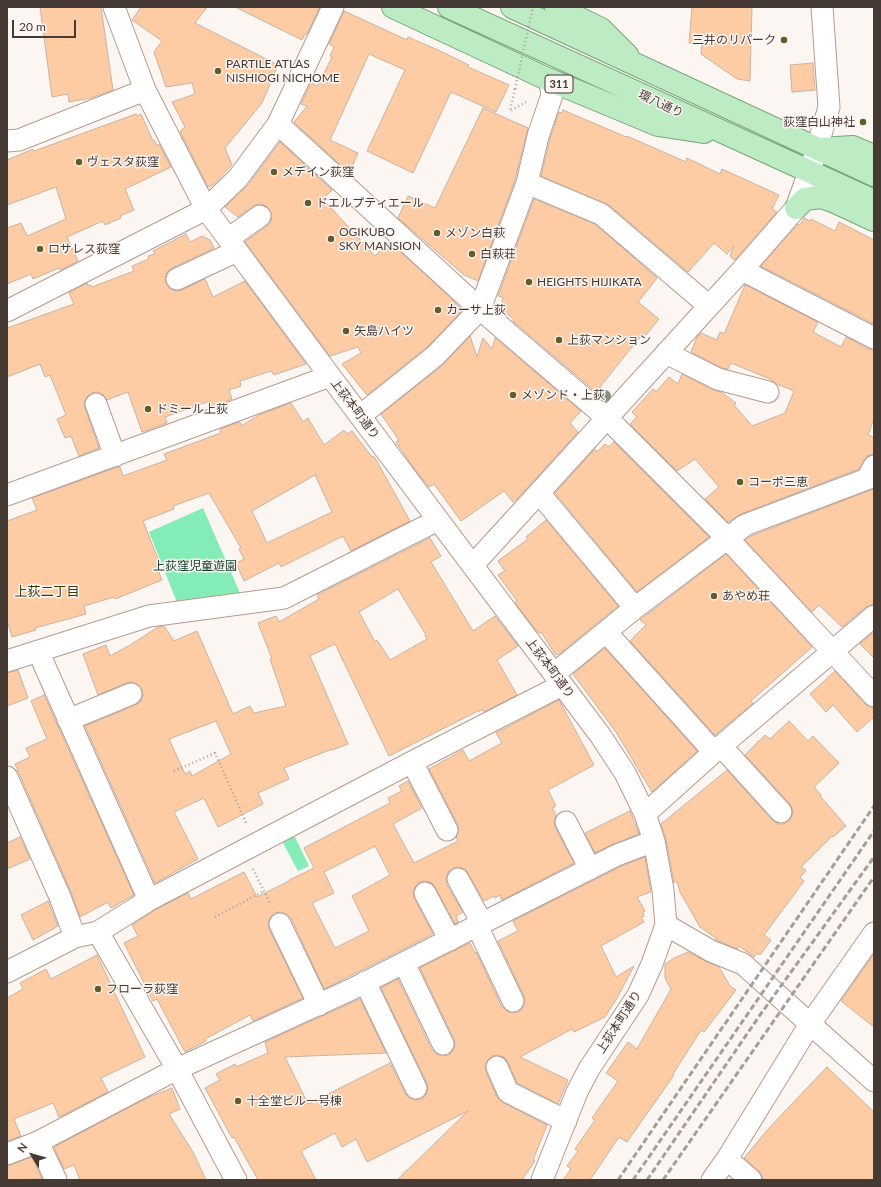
<!DOCTYPE html>
<html>
<head>
<meta charset="utf-8">
<style>
	body { margin:0 }
	#map { position:relative; width:881px; height:1187px; overflow:hidden; background:#fcf6f3; font-family:Lato,sans-serif }
	canvas { display:block }
	.frame { position:absolute; inset:0; border:8px solid #463a35; pointer-events:none }
	.north { position:absolute; left:12px; top:1135px; width:40px; height:40px; -webkit-text-stroke:3px #fcf6f3; paint-order:stroke; rotate:307deg; font-size:11px; font-weight:700; line-height:16px; text-align:center; color:#463a35 }
	.north::after { content:''; display:block; margin:auto; width:14px; height:18px; background:#463a35; clip-path:polygon(50% 0,100% 100%,50% 72%,0 100%) }
	.scale { position:absolute; left:12px; top:20px; width:64px; height:18px; box-sizing:border-box; border:2px solid #463a35; border-top:0; padding-left:5px; font-size:12px; line-height:14px; white-space:nowrap; color:#463a35; -webkit-text-stroke:3px #fcf6f3; paint-order:stroke }
</style>
</head>
<body>
<div id="map">
<canvas width="881" height="1187"></canvas>
<div class="frame"></div>
<div class="north">N</div>
<div class="scale">20 m</div>
</div>
<script>
const ctx = document.querySelector('canvas').getContext('2d');
ctx.lineJoin = 'round';
function paint(path, color) {
  ctx.fillStyle = color;
  ctx.fill(path, 'evenodd');
}
function toPath(rows) {
  const path = new Path2D();
  for (const r of rows) {
    path.moveTo(r[0], r[1]);
    for (let i = 2; i < r.length; i += 2) path.lineTo(r[i], r[i + 1]);
  }
  return path;
}
function stroke(path, color, width, dash) {
  ctx.strokeStyle = color;
  ctx.lineWidth = width;
  ctx.lineCap = dash ? 'butt' : 'round';
  ctx.setLineDash(dash || []);
  ctx.stroke(path);
}
function drawText(font, color, halo, rows, align = 'center') {
  ctx.font = font + ' Lato,"Noto Sans JP",sans-serif';
  ctx.lineWidth = 3;
  ctx.setLineDash([]);
  ctx.textBaseline = 'middle';
  ctx.strokeStyle = halo;
  ctx.fillStyle = color;
  for (const [text, x, y, turn = 0] of rows) {
    ctx.save();
    ctx.translate(x, y);
    ctx.rotate((+turn || 0) * Math.PI / 180);
    ctx.textAlign = isNaN(turn) ? turn : align;
    if (halo) ctx.strokeText(text, 0, 0);
    ctx.fillText(text, 0, 0);
    ctx.restore();
  }
}
paint(toPath([
	[203,508,243,600,178,605,149,532],
	[294,835,309,866,298,871,282,841]
]), '#84ecb7');
const building = toPath([
	[40,7,101,7,113,90,91,98,69,102,68,94,52,97,40,7],
	[141,7,207,7,195,23,278,65,262,103,225,148,232,165,213,185,208,187,180,131,185,127,172,102,195,94,192,83,166,87,154,52,162,41,132,20,141,7],
	[235,7,320,7,307,34,305,34,302,40,235,7],
	[692,7,752,7,750,81,737,79,701,54,702,43,689,43,692,7],
	[344,11,407,40,408,37,438,50,469,65,468,67,509,85,496,112,451,92,413,173,367,151,405,70,369,54,330,140,358,153,349,173,294,122,307,106,301,104,311,83,317,86,318,85,332,57,330,56,334,47,329,44,344,11],
	[813,63,815,90,792,92,790,65,813,63],
	[483,108,528,128,515,180,478,281,464,275,398,218,408,196,435,208,483,108],
	[563,110,626,137,627,136,686,162,687,158,720,174,722,169,779,195,772,209,777,212,735,260,730,256,734,246,727,254,714,243,688,272,609,205,541,176,550,139,559,112,562,113,563,110],
	[136,114,137,116,141,114,153,141,154,140,157,146,159,144,171,167,125,189,134,210,120,216,121,218,105,225,103,221,67,237,78,261,60,270,59,268,33,279,31,274,7,284,7,228,21,223,27,236,66,219,56,187,7,205,7,160,33,149,34,151,136,114],
	[280,142,332,190,323,199,375,256,390,242,454,301,462,311,427,347,367,395,342,364,361,353,358,347,330,356,245,242,267,226,271,221,272,215,269,209,265,205,258,204,253,206,238,217,225,207,248,185,280,142],
	[534,199,595,224,657,278,638,302,659,319,646,335,645,334,642,338,640,337,596,392,513,321,514,320,501,308,503,297,498,296,534,199],
	[804,218,810,221,811,219,835,231,839,222,874,240,874,324,761,266,798,224,800,225,804,218],
	[186,234,190,242,202,236,210,240,214,248,172,268,167,272,165,278,166,284,170,289,176,291,182,290,205,279,213,297,245,281,306,364,274,375,271,371,240,381,241,386,229,390,232,399,212,407,210,401,165,417,167,423,142,432,128,392,107,400,103,395,98,392,92,393,87,397,84,402,85,408,99,448,79,456,71,436,65,438,57,419,66,415,50,375,45,377,40,364,7,377,7,328,74,304,69,293,87,283,88,286,91,285,92,287,134,271,132,266,149,259,148,256,155,254,153,251,186,234],
	[745,285,818,322,813,332,841,347,846,337,868,349,874,350,874,419,868,435,874,437,874,454,867,456,859,469,741,514,728,522,705,499,719,487,695,459,677,471,630,424,637,417,632,412,653,389,656,392,669,377,678,384,682,374,713,390,721,392,736,403,734,405,752,426,785,413,794,391,777,384,770,379,731,363,728,369,722,368,691,352,697,337,701,333,717,340,720,332,724,334,745,285],
	[470,336,477,357,483,338,492,349,495,338,581,411,570,423,578,432,518,498,513,502,504,491,461,521,434,484,429,487,413,467,396,442,399,440,381,414,443,365,470,336],
	[291,403,303,422,308,418,324,445,344,430,347,434,352,431,372,457,374,456,410,521,351,551,343,536,281,567,279,563,244,581,236,563,244,559,239,549,241,548,209,493,173,506,174,509,143,521,160,564,156,565,162,580,115,599,114,597,84,606,86,614,35,628,36,630,12,637,7,620,7,521,37,510,32,498,118,467,120,467,123,476,167,460,164,454,221,433,220,429,240,422,241,426,259,415,291,403],
	[315,475,332,512,267,543,252,511,315,475],
	[614,442,709,537,637,592,555,493,595,449,597,452,605,444,608,447,614,442],
	[874,488,874,604,866,607,842,627,819,605,812,612,745,540,751,536,871,490,874,488],
	[546,520,618,606,558,655,555,654,541,632,539,633,536,630,515,603,517,601,498,575,505,571,498,561,528,539,526,537,546,520],
	[430,538,441,556,431,562,473,631,495,616,518,646,497,660,517,695,484,712,483,710,476,712,389,756,335,644,310,656,348,744,332,750,332,749,284,768,289,779,258,793,263,804,218,827,204,798,174,812,198,859,155,883,85,726,136,705,141,701,143,695,142,690,138,684,132,682,126,683,98,695,83,654,106,645,110,656,130,645,158,627,164,626,174,641,197,631,233,714,250,706,254,713,286,706,270,659,272,659,258,623,276,616,279,622,319,599,317,595,430,538],
	[398,589,426,635,425,636,427,639,390,660,377,640,375,642,359,612,398,589],
	[216,721,231,754,192,776,190,771,185,774,169,739,216,721],
	[726,554,812,647,751,701,753,703,715,735,630,641,646,625,640,620,726,554],
	[874,632,874,658,860,644,874,632],
	[605,648,697,751,652,792,616,732,573,674,605,648],
	[18,670,28,698,7,706,7,673,18,670],
	[835,671,865,704,870,707,874,708,874,717,857,732,833,705,826,712,810,694,835,671],
	[44,695,134,895,111,908,108,902,80,917,71,892,15,764,30,757,26,748,47,739,31,701,44,695],
	[559,700,594,765,548,790,556,806,552,808,556,815,554,821,555,827,574,863,502,900,500,895,495,898,494,896,484,901,468,873,465,869,459,867,453,868,448,872,446,879,447,885,463,912,456,916,458,922,455,924,435,887,432,883,426,881,420,882,415,887,413,893,414,898,433,934,324,989,291,918,286,914,281,912,274,913,270,918,268,923,269,929,303,998,253,1021,250,1015,205,1039,206,1041,185,1052,157,999,153,1001,124,943,138,936,132,925,155,910,188,893,191,899,244,872,257,897,289,881,289,880,314,868,304,848,390,803,388,798,402,791,399,786,408,781,422,808,393,824,414,863,458,841,456,837,459,831,458,825,429,769,463,750,469,761,502,743,496,733,559,700],
	[375,846,390,875,352,896,369,931,335,948,312,903,334,893,324,872,375,846],
	[789,721,808,741,813,736,839,763,814,787,821,795,820,796,846,826,833,837,832,836,801,867,806,870,800,878,804,881,764,935,771,940,760,955,757,953,754,957,739,946,737,949,716,940,715,940,717,939,700,927,680,892,677,881,674,883,666,839,661,824,727,770,772,820,778,824,783,824,789,821,792,815,793,810,790,804,745,755,765,735,770,739,789,721],
	[630,811,639,834,613,844,595,853,585,833,630,811],
	[20,837,30,859,7,869,7,843,20,837],
	[645,857,651,892,637,897,645,911,643,912,644,916,641,917,644,922,601,946,616,977,634,966,617,998,605,1017,574,1032,572,1029,520,1057,568,1080,558,1104,517,1083,508,1062,504,1057,498,1055,492,1056,488,1060,485,1065,486,1072,497,1097,502,1102,547,1125,533,1160,535,1161,522,1180,397,1180,468,1111,367,1162,356,1139,342,1147,335,1133,301,1151,316,1180,258,1180,234,1137,232,1138,205,1088,220,1080,216,1074,235,1064,236,1067,268,1053,265,1042,360,999,386,1053,285,1057,308,1104,390,1063,405,1093,409,1098,415,1100,422,1099,426,1095,428,1089,427,1083,381,988,398,979,432,1050,437,1054,442,1056,449,1055,453,1050,455,1045,454,1039,420,968,470,943,475,953,476,952,502,1007,507,1011,512,1013,519,1012,523,1007,525,1002,524,996,498,941,518,931,513,921,622,866,645,857],
	[48,901,58,926,33,940,21,915,48,901],
	[688,952,705,961,719,967,730,986,736,990,704,1032,701,1030,673,1074,674,1075,627,1142,619,1137,590,1180,563,1180,571,1169,567,1166,578,1151,575,1149,595,1120,592,1118,618,1081,606,1073,628,1042,637,1049,671,989,665,978,665,964,674,958,688,952],
	[874,954,874,1027,841,1001,874,954],
	[97,955,145,1057,101,1078,108,1092,59,1117,53,1103,14,1119,21,1136,7,1141,7,998,23,989,20,983,46,969,51,979,97,955],
	[827,1067,874,1112,874,1180,763,1180,762,1176,759,1171,744,1158,769,1128,827,1067],
	[172,1088,180,1109,169,1114,193,1152,206,1180,80,1180,74,1165,64,1169,54,1147,147,1098,172,1088],
	[32,1157,42,1179,7,1180,7,1166,32,1157]
]);
paint(building, '#fdcca4');
stroke(building, '#cab29f', 1);
const minor = toPath([
	[114,7,145,90,206,209,330,376,600,735,625,773,645,814,654,841,663,890,666,925,652,964,638,995,589,1069,577,1092,542,1180],
	[278,124,480,309,607,418,727,538,874,696],
	[7,141,19,140,145,90],
	[527,183,601,214,709,306],
	[228,239,260,216],
	[742,270,874,338],
	[177,279,237,251],
	[7,311,206,209,238,178,278,124,333,7],
	[666,353,718,379,768,392],
	[96,404,115,456],
	[360,416,435,356,480,309,527,183,538,136,552,95,550,83,545,78],
	[539,493,635,608],
	[7,495,330,376],
	[473,565,742,270,796,208,813,161,829,107,822,7],
	[606,632,714,752],
	[38,651,149,900],
	[7,661,149,616,284,598,438,520],
	[554,674,635,608,745,525,867,479,874,466],
	[68,720,131,694],
	[721,746,781,812],
	[412,762,447,830],
	[7,777,60,897,75,937],
	[645,814,714,752,874,616],
	[566,822,590,869],
	[458,879,482,923],
	[425,893,450,940],
	[280,924,319,1005],
	[666,925,711,951,743,964,874,1081],
	[477,926,513,1001],
	[98,932,177,1069,236,1180],
	[404,963,443,1044],
	[7,972,75,937,98,932,149,900,412,762,562,685],
	[365,982,416,1088],
	[497,1067,508,1092,566,1121],
	[38,1142,56,1180],
	[7,1154,38,1142,177,1069,350,990,617,855,654,841],
	[727,1159,751,1180],
	[712,1180,727,1159,810,1024,874,933]
]);
const major = toPath([
	[393,7,545,78,658,125,704,132],
	[449,7,874,201],
	[512,7,874,175],
	[556,7,601,29,627,55],
	[820,149,853,147,874,156],
	[796,208,805,199,821,197,833,201,874,220]
]);
stroke(minor, '#b79a8f', 23);
stroke(major, '#77a579', 24);
stroke(toPath([
	[515,89,510,111,526,102],
	[174,771,215,753,247,825],
	[253,869,271,905],
	[215,917,264,891]
]), '#a9a19d', 2.5, [1, 3]);
stroke(minor, '#fff', 21);
stroke(major, '#bdebc4', 22);
stroke(toPath([
	[618,1180,874,806],
	[633,1180,874,831],
	[647,1180,760,1015,874,857],
	[663,1180,874,877]
]), '#a69d99', 3, [6, 3]);
stroke(toPath([
	[515,89,533,7]
]), '#a9a19d', 2.5, [1, 3]);
ctx.fillStyle = '#7c9286';
for (const [x, y] of [
	[605,396]
]) {
  ctx.beginPath();
  ctx.arc(x, y, 6, 0, 2 * Math.PI);
  ctx.fill();
}
for (const [x, y, r, color] of [
	[784,40,4,"#645b27"],
	[218,71,4,"#645b27"],
	[863,122,4,"#645b27"],
	[79,162,4,"#645b27"],
	[274,172,4,"#645b27"],
	[308,203,4,"#645b27"],
	[437,233,4,"#645b27"],
	[331,239,4,"#645b27"],
	[40,249,4,"#645b27"],
	[472,254,4,"#645b27"],
	[529,282,4,"#645b27"],
	[438,310,4,"#645b27"],
	[346,331,4,"#645b27"],
	[559,340,4,"#645b27"],
	[513,395,4,"#645b27"],
	[148,409,4,"#645b27"],
	[740,482,4,"#645b27"],
	[714,596,4,"#645b27"],
	[98,989,4,"#645b27"],
	[238,1101,4,"#645b27"]
]) {
  const dot = new Path2D();
  dot.arc(x, y, r, 0, 2 * Math.PI);
  ctx.fillStyle = color;
  ctx.fill(dot);
  stroke(dot, '#fcf6f3', 1.5);
}
for (const [x, y, w] of [
	[559,84,28]
]) {
  const box = new Path2D();
  box.roundRect(x - w / 2, y - 9, w, 18, 3);
  ctx.fillStyle = '#fcf6f3';
  ctx.fill(box);
  stroke(box, '#463a35', 1);
}
drawText('bold 11px', '#463a35', null, [
	["311",559,84]
]);
drawText('12px', '#463a35', '#fcf6f3', [
	["三井のリパーク",776,40,"right"],
	["PARTILE ATLAS",226,64],
	["NISHIOGI NICHOME",226,78],
	["荻窪白山神社",855,122,"right"],
	["ヴェスタ荻窪",87,162],
	["メデイン荻窪",282,172],
	["ドエルプティエール",316,203],
	["OGIKUBO",339,232],
	["SKY MANSION",339,246],
	["メゾン白萩",445,233],
	["ロサレス荻窪",48,249],
	["白萩荘",480,254],
	["HEIGHTS HIJIKATA",537,282],
	["カーサ上荻",446,310],
	["矢島ハイツ",354,331],
	["上荻マンション",567,340],
	["メゾンド・上荻",521,395],
	["ドミール上荻",156,409],
	["コーポ三恵",748,482],
	["あやめ荘",722,596],
	["フローラ荻窪",106,989],
	["十全堂ビル一号棟",246,1101]
], 'left');
drawText('12px', '#463a35', '#fcf6f3', [
	["環八通り",661,104,25],
	["上荻本町通り",355,409,53],
	["上荻本町通り",550,668,53],
	["上荻本町通り",619,1022,-57]
]);
drawText('12px', '#13412c', '#fcf6f3', [
	["上荻窪児童遊園",195,566]
]);
drawText('13px', '#3d360b', '#fcf6f3', [
	["上荻二丁目",47,592]
]);
</script>
</body>
</html>
